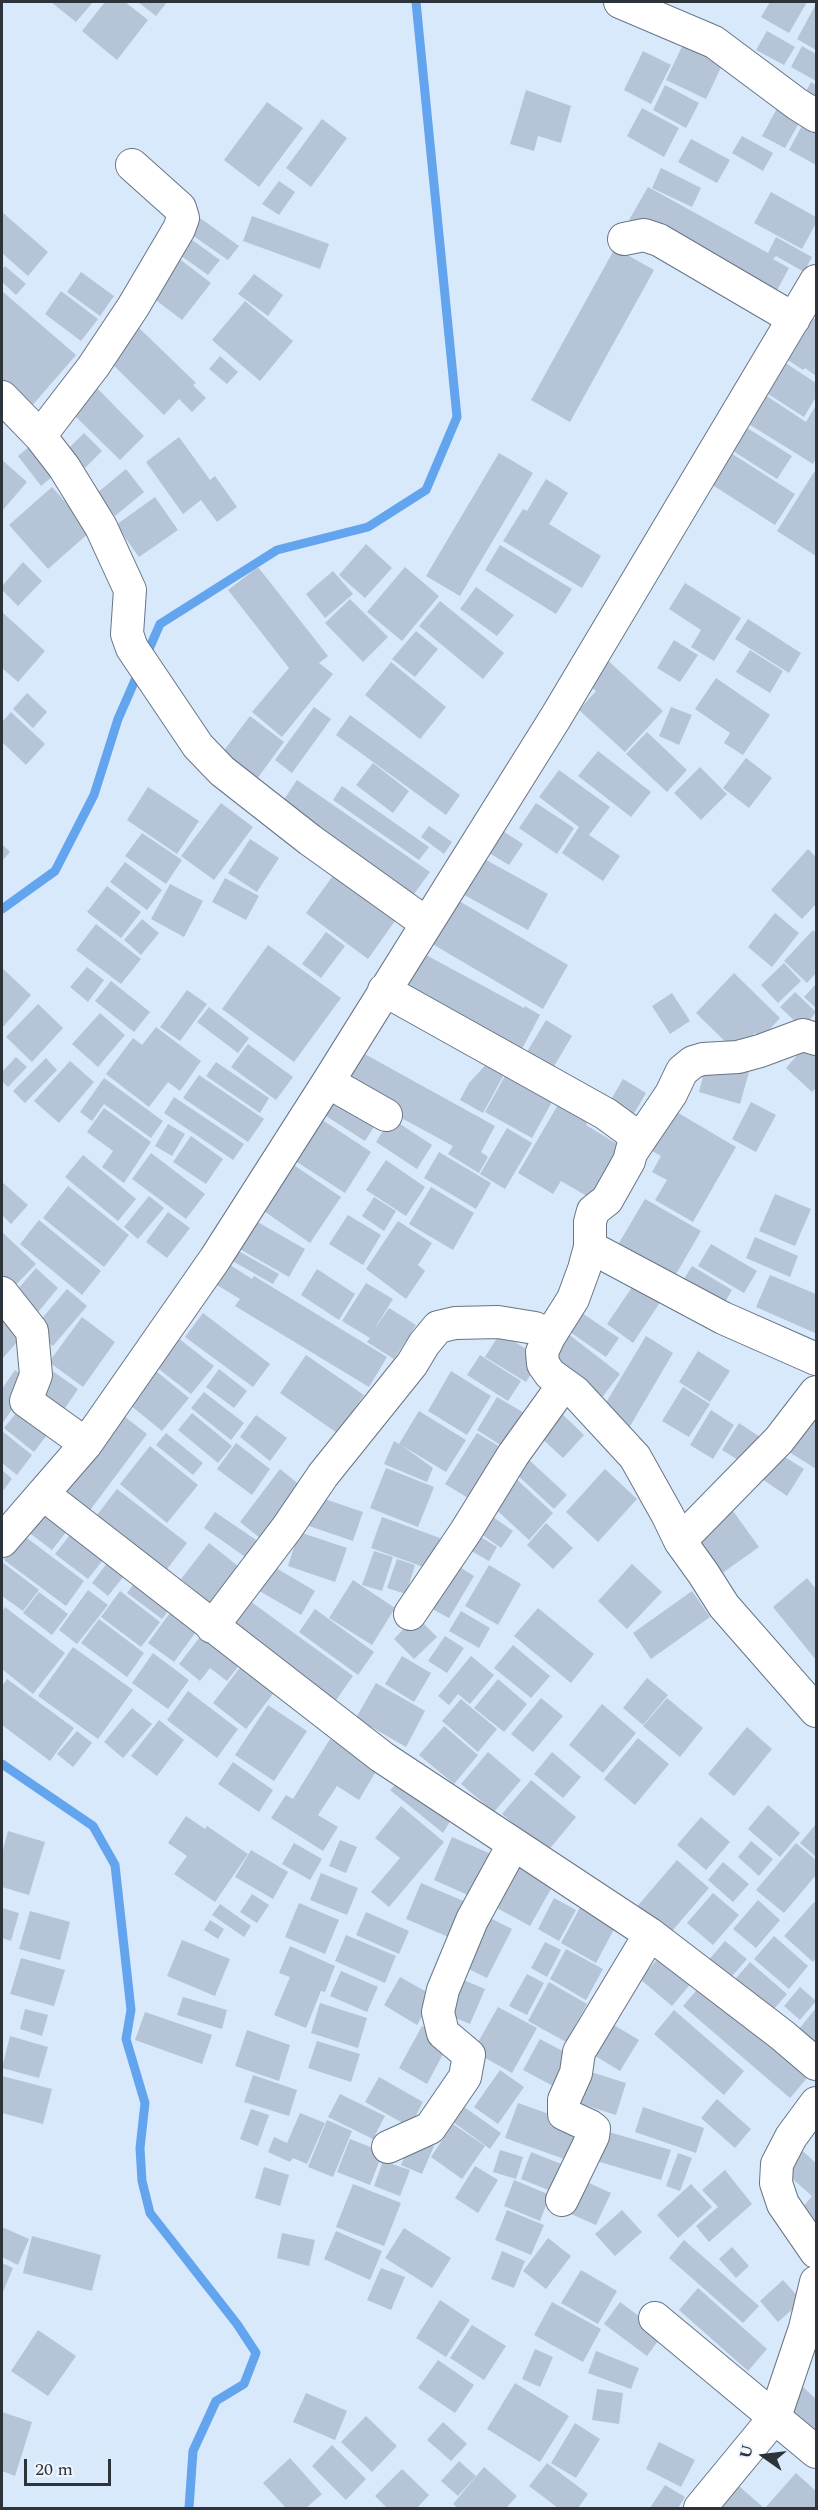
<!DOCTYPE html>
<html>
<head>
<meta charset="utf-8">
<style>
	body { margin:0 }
	#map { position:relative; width:818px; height:2510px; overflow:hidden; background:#d9e9fc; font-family:Spectral,serif }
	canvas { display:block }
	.frame { position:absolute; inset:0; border:3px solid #2d333a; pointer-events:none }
	.north { position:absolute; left:734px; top:2426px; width:60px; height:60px; -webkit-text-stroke:4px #eef5fc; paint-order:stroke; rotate:284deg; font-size:16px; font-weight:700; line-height:24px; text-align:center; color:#2d333a }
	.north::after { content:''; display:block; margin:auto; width:21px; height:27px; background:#2d333a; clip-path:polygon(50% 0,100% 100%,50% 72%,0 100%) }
	.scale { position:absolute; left:24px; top:2459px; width:87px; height:27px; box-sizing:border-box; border:3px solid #2d333a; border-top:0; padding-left:8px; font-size:18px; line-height:21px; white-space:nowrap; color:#2d333a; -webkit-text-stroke:4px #eef5fc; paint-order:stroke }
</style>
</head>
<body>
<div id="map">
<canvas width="818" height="2510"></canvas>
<div class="frame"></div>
<div class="north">U</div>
<div class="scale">20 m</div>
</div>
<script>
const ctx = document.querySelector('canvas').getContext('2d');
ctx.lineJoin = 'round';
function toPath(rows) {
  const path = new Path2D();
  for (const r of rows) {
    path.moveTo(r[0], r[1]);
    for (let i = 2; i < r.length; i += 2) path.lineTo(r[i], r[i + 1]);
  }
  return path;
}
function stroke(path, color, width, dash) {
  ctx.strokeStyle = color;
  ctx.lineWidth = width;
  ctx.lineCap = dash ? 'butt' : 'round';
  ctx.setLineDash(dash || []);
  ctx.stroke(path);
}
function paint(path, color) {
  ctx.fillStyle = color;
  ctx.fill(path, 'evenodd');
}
stroke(toPath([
	[146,656,160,624,277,550,368,527,426,490,457,417,416,2],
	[2,909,55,871,94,795,118,719,139,671],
	[2,1764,93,1826,115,1865,131,2010,126,2039,145,2103,140,2148,142,2181,150,2213,237,2324,256,2353,244,2384,216,2401,193,2451,189,2508]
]), '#63a4ef', 9);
paint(toPath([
	[51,2,93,2,76,22],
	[105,2,125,2,148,20,117,60,82,31],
	[138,2,167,2,156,16],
	[770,2,807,2,789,33,761,17],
	[816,4,816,50,797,39],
	[767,31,795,47,784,65,756,50],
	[687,36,727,55,706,99,666,80],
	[802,46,816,54,816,81,791,67],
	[643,51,671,65,651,104,624,90],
	[811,82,816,85,816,113,799,104],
	[665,85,699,103,686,128,653,110],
	[526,90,571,106,561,143,538,136,534,151,510,144],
	[781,101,804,114,785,148,762,136],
	[267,102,303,128,259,187,224,160],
	[642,108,679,128,664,157,627,136],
	[322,119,347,138,311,187,286,168],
	[804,122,816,129,816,165,789,150],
	[742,136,773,153,763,171,732,153],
	[691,139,730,160,717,183,678,162],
	[661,168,701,188,692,207,652,188],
	[279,181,295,192,279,215,262,204],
	[648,187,768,253,776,237,812,257,804,272,776,256,773,259,789,268,774,296,757,290,629,220],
	[771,192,816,217,816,223,802,249,754,223],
	[2,212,48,252,28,276,2,253],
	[252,216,329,244,320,269,243,241],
	[200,218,239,246,228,260,189,233],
	[188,237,220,260,208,275,177,253],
	[615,248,654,270,570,422,531,400],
	[173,254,211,283,182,320,144,291],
	[5,266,26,284,16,295,2,282,2,270],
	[81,272,114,296,100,316,67,292],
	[254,274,283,295,268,316,238,294],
	[2,291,76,355,30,408,2,383],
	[61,291,98,319,81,341,45,314],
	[245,301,293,341,260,381,212,340],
	[806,314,816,320,816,376,805,368,803,370,780,355],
	[136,325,196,383,193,385,206,398,192,412,179,399,164,415,105,357],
	[220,356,238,372,227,384,209,369],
	[784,362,816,383,816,397,804,417,765,392],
	[97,388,144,436,120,460,72,413],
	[762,393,806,422,816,405,816,459,813,464,744,421],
	[744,426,792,456,777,479,730,449],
	[84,433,102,451,85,468,67,450],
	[179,437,210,480,215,476,237,507,217,522,201,500,183,514,146,462],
	[34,443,58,472,41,486,18,456],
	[723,448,795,494,775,525,703,479],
	[499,453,533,473,460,596,426,576],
	[2,460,27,482,2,511],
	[126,469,144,492,115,516,97,493],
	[814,472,816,473,816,556,777,531],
	[546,479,568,493,549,524,601,556,582,588,503,541,523,509,527,511],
	[52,487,91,531,48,569,9,525],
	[155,497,178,530,139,557,116,525],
	[366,544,392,568,365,598,339,575],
	[500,545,572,589,556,614,485,570],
	[23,562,42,581,18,606,2,590,2,586],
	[258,567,328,656,319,663,333,674,282,737,252,712,289,668,228,590],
	[405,567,439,596,402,641,367,612],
	[333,571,353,594,325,618,306,594],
	[685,583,741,618,714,661,691,647,701,630,669,609],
	[476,587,514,615,497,636,460,609],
	[350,599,388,637,363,662,325,623],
	[440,601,504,653,483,679,419,626],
	[2,612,45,651,18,682,2,668],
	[748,619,801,653,789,673,735,639],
	[416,631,438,649,415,677,392,659],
	[674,640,698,655,680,682,657,668],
	[750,650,783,671,770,693,736,672],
	[604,657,663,711,625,752,579,710,596,691,584,680],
	[391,662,446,707,420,739,365,695],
	[716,678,770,715,743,755,724,743,730,733,695,709],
	[27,693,47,712,33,728,13,709],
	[314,707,331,719,292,773,275,760],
	[671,707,692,715,679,745,659,736],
	[11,712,45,744,26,765,2,742,2,722],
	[350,715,460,795,446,815,336,735],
	[250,716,284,742,251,787,216,761],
	[647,732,687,770,667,792,626,754],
	[598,751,651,792,631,817,578,776],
	[746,758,772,778,749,808,723,788],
	[373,763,409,791,393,813,356,785],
	[700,767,727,794,701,820,674,793],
	[559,770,610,807,589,835,620,856,603,881,562,853,579,827,539,797],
	[297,780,430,872,411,898,279,807],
	[342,786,429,847,419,860,333,800],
	[148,787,199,821,177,854,127,820],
	[221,803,253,827,214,880,181,856],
	[536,803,574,828,557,854,519,828],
	[429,826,452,842,444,854,421,837],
	[495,826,523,844,509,865,481,848],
	[142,833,182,860,166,884,125,856],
	[250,839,279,858,257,892,228,873],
	[2,844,10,852,2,861],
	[808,849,816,857,816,904,802,919,771,890],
	[479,856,548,894,528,930,459,892],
	[125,862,162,890,147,910,110,882],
	[335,873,397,918,368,959,306,913],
	[225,878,259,896,246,920,212,902],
	[170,884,203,901,184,937,151,919],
	[107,886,141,912,121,938,87,912],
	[454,898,568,965,543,1009,429,942],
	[775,913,799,933,772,967,748,947],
	[142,919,159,933,141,955,124,940],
	[96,924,141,959,121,984,76,950],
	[813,930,816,933,816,973,807,983,784,961],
	[326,932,345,946,321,978,302,964],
	[268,945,341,998,294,1062,222,1009],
	[415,949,524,1008,525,1006,540,1015,515,1062,395,987],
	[784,963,801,981,778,1003,761,985],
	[87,967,104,980,88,1002,70,987],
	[2,968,31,995,2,1028],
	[734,973,780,1018,761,1039,755,1033,737,1053,696,1013],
	[111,981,150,1012,134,1032,95,1001],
	[816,984,816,1008,804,997],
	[187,990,207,1004,180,1041,160,1027],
	[795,992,816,1012,803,1029,780,1007],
	[672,993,690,1021,670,1034,652,1006],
	[38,1004,63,1028,32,1062,6,1037],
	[209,1007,249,1038,238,1053,197,1022],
	[100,1013,125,1035,98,1067,72,1044],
	[546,1020,572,1036,547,1078,521,1062],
	[156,1027,201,1061,180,1091,168,1082,149,1107,106,1074,133,1038,142,1045],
	[248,1044,293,1077,276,1100,231,1067],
	[807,1044,816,1052,816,1088,812,1092,786,1068],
	[352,1047,495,1126,481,1152,488,1157,479,1173,448,1154,453,1146,333,1081],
	[16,1057,27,1067,8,1087,2,1081,2,1072],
	[46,1058,57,1070,25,1103,13,1091],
	[492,1058,508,1067,483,1113,460,1100,469,1083],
	[70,1061,94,1082,59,1123,34,1101],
	[707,1061,749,1072,740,1104,699,1092],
	[216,1062,269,1098,260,1113,206,1076],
	[511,1065,558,1091,532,1138,485,1112],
	[199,1075,264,1119,248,1142,183,1098],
	[104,1078,163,1121,151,1138,104,1104,92,1121,80,1112],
	[623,1079,646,1093,628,1124,605,1110],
	[330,1085,380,1117,365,1141,315,1109],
	[174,1097,244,1144,233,1160,164,1113],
	[562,1098,592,1115,586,1125,622,1147,592,1199,561,1181,553,1194,518,1173],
	[751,1102,776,1115,756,1152,732,1139],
	[104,1108,151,1142,124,1183,102,1167,113,1151,87,1132],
	[670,1108,736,1147,693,1222,655,1200,667,1180,652,1172,661,1156,647,1148],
	[315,1115,371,1152,345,1193,289,1157],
	[391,1118,432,1145,417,1169,376,1142],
	[168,1124,185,1134,172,1156,155,1146],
	[507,1128,532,1143,505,1189,480,1174],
	[191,1136,223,1159,206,1184,173,1162],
	[439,1152,491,1183,476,1209,424,1178],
	[151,1153,205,1194,186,1219,132,1179],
	[83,1155,136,1199,118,1221,65,1177],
	[285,1159,341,1197,310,1243,255,1205],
	[386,1160,425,1187,406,1216,366,1190],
	[2,1182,28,1205,11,1224,2,1215],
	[68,1186,129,1235,104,1267,43,1218],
	[431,1187,474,1213,453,1250,409,1224],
	[775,1194,811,1209,795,1246,759,1231],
	[149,1196,164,1208,138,1239,124,1227],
	[374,1197,396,1211,384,1231,362,1216],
	[645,1199,701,1231,672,1281,616,1248],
	[168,1212,190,1228,167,1258,146,1242],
	[348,1215,381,1235,363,1265,329,1244],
	[39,1220,101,1271,82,1295,20,1244],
	[254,1220,305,1249,289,1277,238,1248],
	[398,1221,432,1243,418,1265,425,1271,406,1299,366,1269],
	[2,1232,36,1264,8,1293,2,1287],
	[755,1237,798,1256,790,1277,746,1258],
	[711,1244,757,1271,744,1293,698,1266],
	[228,1245,279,1274,273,1284,222,1255],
	[224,1261,252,1279,254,1276,387,1357,369,1387,235,1306,240,1299,212,1282],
	[692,1266,732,1290,720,1311,679,1287],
	[36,1268,58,1288,34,1317,11,1297],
	[317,1269,355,1294,339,1320,301,1295],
	[770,1275,816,1294,815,1333,756,1307],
	[639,1277,665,1295,633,1343,607,1324],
	[366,1283,393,1299,372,1333,389,1308,416,1325,394,1359,367,1342,370,1338,342,1321],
	[67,1289,87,1306,53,1346,33,1329],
	[2,1310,25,1333,2,1359],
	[203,1313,270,1364,253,1387,185,1337],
	[582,1313,619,1338,606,1357,570,1332],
	[82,1317,115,1342,83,1387,49,1362],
	[500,1333,541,1358,526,1382,485,1357],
	[567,1333,620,1374,597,1404,544,1362],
	[173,1334,214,1366,191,1394,151,1363],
	[646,1336,673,1353,629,1428,601,1411],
	[698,1351,730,1371,710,1402,679,1382],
	[306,1355,364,1395,337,1433,280,1393],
	[480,1355,521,1381,508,1401,467,1375],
	[151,1367,189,1398,162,1431,124,1400],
	[219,1369,247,1391,234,1408,206,1387],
	[15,1370,31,1382,2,1424,2,1389],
	[51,1370,78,1389,57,1420,30,1400],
	[451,1371,491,1396,467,1435,428,1411],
	[683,1387,710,1404,689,1437,662,1421],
	[204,1392,244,1423,231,1440,191,1408],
	[497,1397,526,1414,505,1448,477,1430],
	[20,1408,50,1431,34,1452,4,1428],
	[116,1410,147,1434,88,1513,57,1490],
	[711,1410,734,1425,713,1459,690,1445],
	[419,1411,466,1440,446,1472,401,1445,433,1468,427,1482,384,1464,394,1441,399,1444],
	[559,1411,584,1435,563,1458,537,1434],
	[192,1413,232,1446,218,1463,178,1430],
	[816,1413,816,1469,786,1450],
	[256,1415,287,1438,270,1461,240,1437],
	[739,1423,760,1437,743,1463,722,1450],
	[2,1431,32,1455,17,1475,2,1463],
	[166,1433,203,1463,193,1475,156,1445],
	[477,1433,505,1450,473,1501,445,1484],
	[236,1443,270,1469,252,1495,217,1469],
	[150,1446,198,1485,167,1523,120,1484],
	[772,1449,804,1469,787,1496,756,1475],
	[527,1458,567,1495,554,1509,514,1472],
	[386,1468,434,1487,418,1527,370,1508],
	[280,1469,306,1490,266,1543,240,1522],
	[605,1469,637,1499,598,1542,566,1512],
	[2,1470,12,1479,2,1492],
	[511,1474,553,1513,529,1540,486,1500],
	[117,1489,187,1543,164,1573,94,1519],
	[313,1495,363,1512,353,1541,303,1524],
	[49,1502,74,1522,52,1550,27,1531],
	[733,1511,759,1547,714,1579,688,1544],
	[215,1512,265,1546,254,1563,204,1528],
	[486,1512,513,1531,501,1548,474,1529],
	[382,1517,440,1538,429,1569,371,1548],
	[546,1523,573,1548,553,1569,527,1545],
	[77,1526,110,1551,88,1579,55,1554],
	[299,1532,347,1548,335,1582,288,1566],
	[476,1534,497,1547,489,1561,468,1549],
	[23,1535,84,1581,66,1606,4,1560],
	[209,1543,243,1570,214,1606,181,1579],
	[374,1551,393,1557,382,1591,362,1585],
	[114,1554,131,1567,108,1596,92,1583],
	[397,1559,415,1565,406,1594,387,1588],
	[448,1560,474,1576,449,1618,423,1604],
	[2,1562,39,1590,23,1611,2,1596],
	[632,1564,662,1592,627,1629,598,1601],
	[271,1565,315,1591,301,1615,256,1589],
	[489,1565,521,1584,498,1625,465,1606],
	[138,1578,173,1605,162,1619,127,1593],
	[807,1578,816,1589,816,1660,773,1607],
	[353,1580,395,1608,372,1645,329,1618],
	[88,1590,108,1605,77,1644,59,1630],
	[120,1591,160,1622,141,1647,101,1617],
	[692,1591,710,1617,651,1659,633,1633],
	[39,1592,68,1614,52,1635,23,1613],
	[239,1593,353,1676,334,1703,219,1620],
	[5,1607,65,1653,33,1694,2,1669,2,1612],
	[538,1608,594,1654,571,1683,514,1636],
	[315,1609,374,1652,358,1675,299,1632],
	[172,1610,198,1629,174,1662,148,1643],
	[461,1611,490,1628,479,1648,449,1631],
	[416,1616,437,1637,414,1659,394,1639],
	[99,1619,144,1653,127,1677,81,1643],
	[207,1628,245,1658,227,1681,210,1668,200,1681,179,1664],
	[445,1636,464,1648,447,1673,428,1661],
	[513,1645,550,1676,531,1698,494,1668],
	[73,1647,133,1690,98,1739,38,1696],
	[153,1653,189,1680,168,1709,132,1683],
	[402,1656,431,1673,414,1702,385,1684],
	[471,1656,494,1675,470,1704,458,1694,449,1705,438,1696],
	[248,1657,282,1682,246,1729,213,1703],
	[647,1678,668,1695,643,1725,623,1708],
	[7,1679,74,1728,50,1761,2,1725,2,1686],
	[498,1679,527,1704,504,1732,474,1708],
	[376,1683,425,1711,406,1747,356,1718],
	[188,1691,238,1729,217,1758,167,1720],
	[541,1698,563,1716,533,1752,511,1734],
	[667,1698,703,1728,680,1757,643,1726],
	[461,1699,497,1729,478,1752,442,1721],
	[602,1704,636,1733,603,1773,569,1745],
	[268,1705,307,1731,274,1781,235,1755],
	[132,1708,152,1724,123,1758,104,1742],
	[159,1720,184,1740,157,1776,131,1756],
	[444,1726,478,1755,454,1784,419,1755],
	[747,1727,772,1749,734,1796,708,1774],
	[77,1731,92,1743,73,1767,57,1754],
	[638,1738,669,1764,635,1805,604,1779],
	[330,1739,378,1768,359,1800,337,1786,318,1815,338,1827,323,1851,271,1818,286,1795,293,1799],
	[488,1752,521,1780,494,1812,461,1784],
	[552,1752,581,1777,563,1798,534,1774],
	[233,1762,273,1790,259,1812,218,1784],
	[401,1779,452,1818,443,1833,390,1790],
	[531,1780,576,1817,547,1852,502,1814],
	[768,1805,800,1833,780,1857,748,1829],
	[401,1806,444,1842,389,1907,371,1892,400,1858,375,1838],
	[186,1816,205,1829,207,1826,248,1854,215,1902,174,1874,187,1856,168,1843],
	[701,1817,730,1842,706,1870,677,1845],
	[816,1824,816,1857,800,1843],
	[8,1831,45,1842,29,1895,2,1887,2,1854],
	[452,1837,498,1857,479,1900,434,1880],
	[340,1840,357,1847,346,1873,329,1866],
	[751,1841,773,1859,759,1876,738,1857],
	[294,1843,322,1859,310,1880,282,1864],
	[796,1843,816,1860,816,1875,784,1913,756,1890],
	[251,1850,288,1872,273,1899,235,1877],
	[511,1855,556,1880,530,1926,486,1902],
	[677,1860,709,1888,667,1937,635,1909],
	[723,1862,749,1884,733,1902,708,1880],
	[321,1873,358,1888,347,1915,310,1900],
	[421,1883,466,1902,451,1938,406,1919],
	[713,1893,739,1915,713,1945,687,1923],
	[252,1894,269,1905,257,1923,240,1912],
	[554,1898,576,1910,559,1941,538,1929],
	[584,1900,619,1920,596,1963,561,1943],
	[758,1900,780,1920,756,1948,733,1929],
	[814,1902,816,1904,816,1958,813,1962,784,1936],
	[299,1903,339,1920,325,1954,285,1937],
	[220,1904,251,1926,244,1937,212,1915],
	[2,1908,19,1913,11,1941,2,1938],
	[30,1911,70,1922,60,1960,19,1949],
	[366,1912,409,1931,399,1954,356,1935],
	[484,1915,512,1929,487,1978,459,1964],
	[210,1920,224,1929,218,1939,204,1930],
	[346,1935,396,1956,385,1983,335,1961],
	[774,1936,808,1966,789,1989,754,1959],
	[182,1940,230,1959,215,1996,167,1976],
	[725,1941,747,1959,727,1982,706,1963],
	[545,1942,561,1950,547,1977,531,1968],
	[290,1946,335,1966,325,1992,321,1991,306,2028,274,2015,290,1977,279,1973],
	[667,1948,698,1975,672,2006,640,1979],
	[566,1949,603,1969,586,2000,550,1979],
	[21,1958,65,1970,54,2006,10,1994],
	[750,1962,787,1994,768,2016,731,1984],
	[341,1971,378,1987,367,2012,330,1996],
	[527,1974,544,1983,527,2015,509,2006],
	[400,1977,434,1996,417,2025,384,2005],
	[461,1979,485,1989,470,2024,446,2014],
	[706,1979,813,2071,790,2098,683,2006],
	[549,1982,587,2004,566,2042,528,2021],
	[800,1987,816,2001,800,2020,784,2006],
	[183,1997,227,2010,222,2029,177,2015],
	[320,2003,367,2018,358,2048,311,2033],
	[498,2007,537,2028,512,2073,473,2051],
	[816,2008,816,2039,810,2047,795,2034],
	[25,2009,48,2015,42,2036,20,2029],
	[674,2010,744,2071,724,2095,654,2034],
	[145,2012,212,2035,202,2064,135,2040],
	[602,2018,639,2040,620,2071,584,2049],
	[422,2026,450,2041,427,2084,399,2068],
	[247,2030,290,2045,279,2081,235,2066],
	[10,2036,48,2047,39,2078,2,2068],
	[540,2039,570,2055,553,2086,523,2070],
	[317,2041,360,2054,351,2082,308,2068],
	[500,2070,524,2087,498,2124,474,2107],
	[591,2072,626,2083,616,2115,581,2104],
	[253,2075,297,2090,289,2116,244,2102],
	[2,2076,52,2089,43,2124,2,2113],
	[379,2077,423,2102,410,2127,365,2102],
	[340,2094,385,2116,373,2139,328,2117],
	[717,2099,751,2129,735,2148,701,2118],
	[518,2103,583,2126,570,2161,505,2138],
	[460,2104,501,2133,490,2149,449,2119],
	[643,2107,704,2128,696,2153,635,2132],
	[251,2109,269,2115,258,2146,240,2139],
	[300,2113,325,2123,307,2164,293,2158,290,2162,268,2152,274,2137,287,2143],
	[327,2120,352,2131,333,2177,308,2167],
	[453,2124,485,2146,462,2179,431,2157],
	[602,2130,671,2150,661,2180,593,2160],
	[413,2137,434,2146,422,2174,401,2165],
	[350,2139,383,2152,370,2185,337,2172],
	[798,2147,816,2163,816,2236,795,2217,812,2196,780,2168],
	[500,2150,523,2157,516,2179,493,2172],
	[531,2152,564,2165,553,2192,521,2179],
	[678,2153,692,2158,680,2191,666,2186],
	[383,2161,410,2170,400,2196,374,2186],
	[475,2166,498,2180,478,2213,455,2198],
	[264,2167,289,2175,280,2206,255,2198],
	[725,2170,752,2204,709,2242,696,2226,718,2207,702,2190],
	[576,2177,611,2193,596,2225,562,2210],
	[514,2180,550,2195,540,2221,504,2206],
	[353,2184,401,2203,384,2246,336,2227],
	[691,2184,712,2207,678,2238,657,2215],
	[507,2210,544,2225,531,2255,495,2240],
	[622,2210,642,2232,615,2256,595,2234],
	[2,2227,29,2239,18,2265,2,2257],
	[404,2228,451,2258,432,2288,385,2258],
	[336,2231,382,2251,370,2280,324,2259],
	[282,2233,315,2240,309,2266,277,2258],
	[32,2236,101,2255,92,2291,23,2273],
	[548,2238,571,2256,546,2289,523,2271],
	[684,2240,759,2306,743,2323,669,2258],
	[732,2247,749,2266,736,2278,719,2259],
	[502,2251,525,2261,514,2288,491,2279],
	[2,2263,13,2268,2,2294],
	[381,2268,405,2277,391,2310,367,2300],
	[581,2270,617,2291,598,2324,561,2303],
	[783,2280,802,2301,778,2322,760,2301],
	[698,2288,767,2349,748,2371,679,2310],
	[440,2300,470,2320,446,2357,416,2338],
	[552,2302,601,2329,583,2362,534,2335],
	[620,2302,663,2334,647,2356,604,2324],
	[472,2325,506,2346,484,2380,450,2358],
	[38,2330,76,2356,48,2396,11,2371],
	[535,2349,553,2357,540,2387,522,2379],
	[596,2351,639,2368,631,2389,588,2373],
	[438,2360,474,2385,455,2413,418,2388],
	[515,2383,569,2416,540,2462,487,2429],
	[803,2387,816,2399,816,2434,782,2410],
	[597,2389,623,2393,619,2424,592,2420],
	[306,2393,347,2411,335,2440,293,2422],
	[2,2412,32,2422,15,2476,2,2471],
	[366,2416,397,2446,372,2472,341,2442],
	[443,2422,467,2444,451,2461,427,2440],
	[575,2423,600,2439,576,2478,551,2463],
	[659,2442,695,2460,681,2487,646,2469],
	[332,2445,366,2479,346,2500,312,2466],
	[290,2458,322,2494,306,2508,286,2508,263,2483],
	[459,2461,476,2476,458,2496,441,2481],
	[547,2463,588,2494,578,2508,558,2508,529,2486],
	[484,2467,517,2496,506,2508,458,2508,453,2504],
	[402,2469,429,2495,417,2508,387,2508,375,2496],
	[796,2473,816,2491,816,2508,765,2508],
	[732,2480,764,2508,708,2508],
	[665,2485,685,2497,678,2508,650,2508]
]), '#b5c4d6');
const minor = toPath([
	[620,2,714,42,797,104,816,116],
	[624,239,644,235,659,240,794,319],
	[2,397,40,436,64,467,101,527,130,590,127,634,132,648,198,746,222,771,310,840,426,923],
	[40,436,93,367,133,307,179,229,183,218,180,208,132,165],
	[384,990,606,1114,632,1133,634,1142,629,1161,607,1200,593,1211,590,1222,590,1247,584,1269,573,1299,549,1337,542,1352,543,1364,550,1374,575,1392,635,1457,668,1516,680,1541,703,1573,724,1606,816,1711],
	[328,1082,386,1115],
	[633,1150,671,1094,682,1071,693,1062,703,1059,738,1057,760,1051,803,1035,816,1039],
	[590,1247,723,1318,816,1359],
	[2,1293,32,1331,36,1375,26,1401,86,1444],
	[43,1494,382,1757,650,1934,782,2035,816,2064],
	[2,1541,86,1444,215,1259,328,1082,556,717,816,281],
	[680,1541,779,1440,816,1392],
	[410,1614,466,1531,513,1455,564,1384],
	[212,1627,287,1528,323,1475,412,1364,424,1344,438,1327,455,1323,498,1322,535,1328,549,1337],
	[816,2103,791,2137,777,2164,776,2183,783,2204,816,2252],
	[388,2147,430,2128,465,2077,469,2055,443,2033,438,2012,443,1990,472,1920,513,1845],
	[562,2200,593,2136,594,2129,590,2126,564,2114,564,2100,576,2073,579,2052,650,1934],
	[655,2318,816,2452],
	[700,2508,775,2417,805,2328,816,2282]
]);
stroke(minor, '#677586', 34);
stroke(minor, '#fff', 32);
</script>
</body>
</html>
